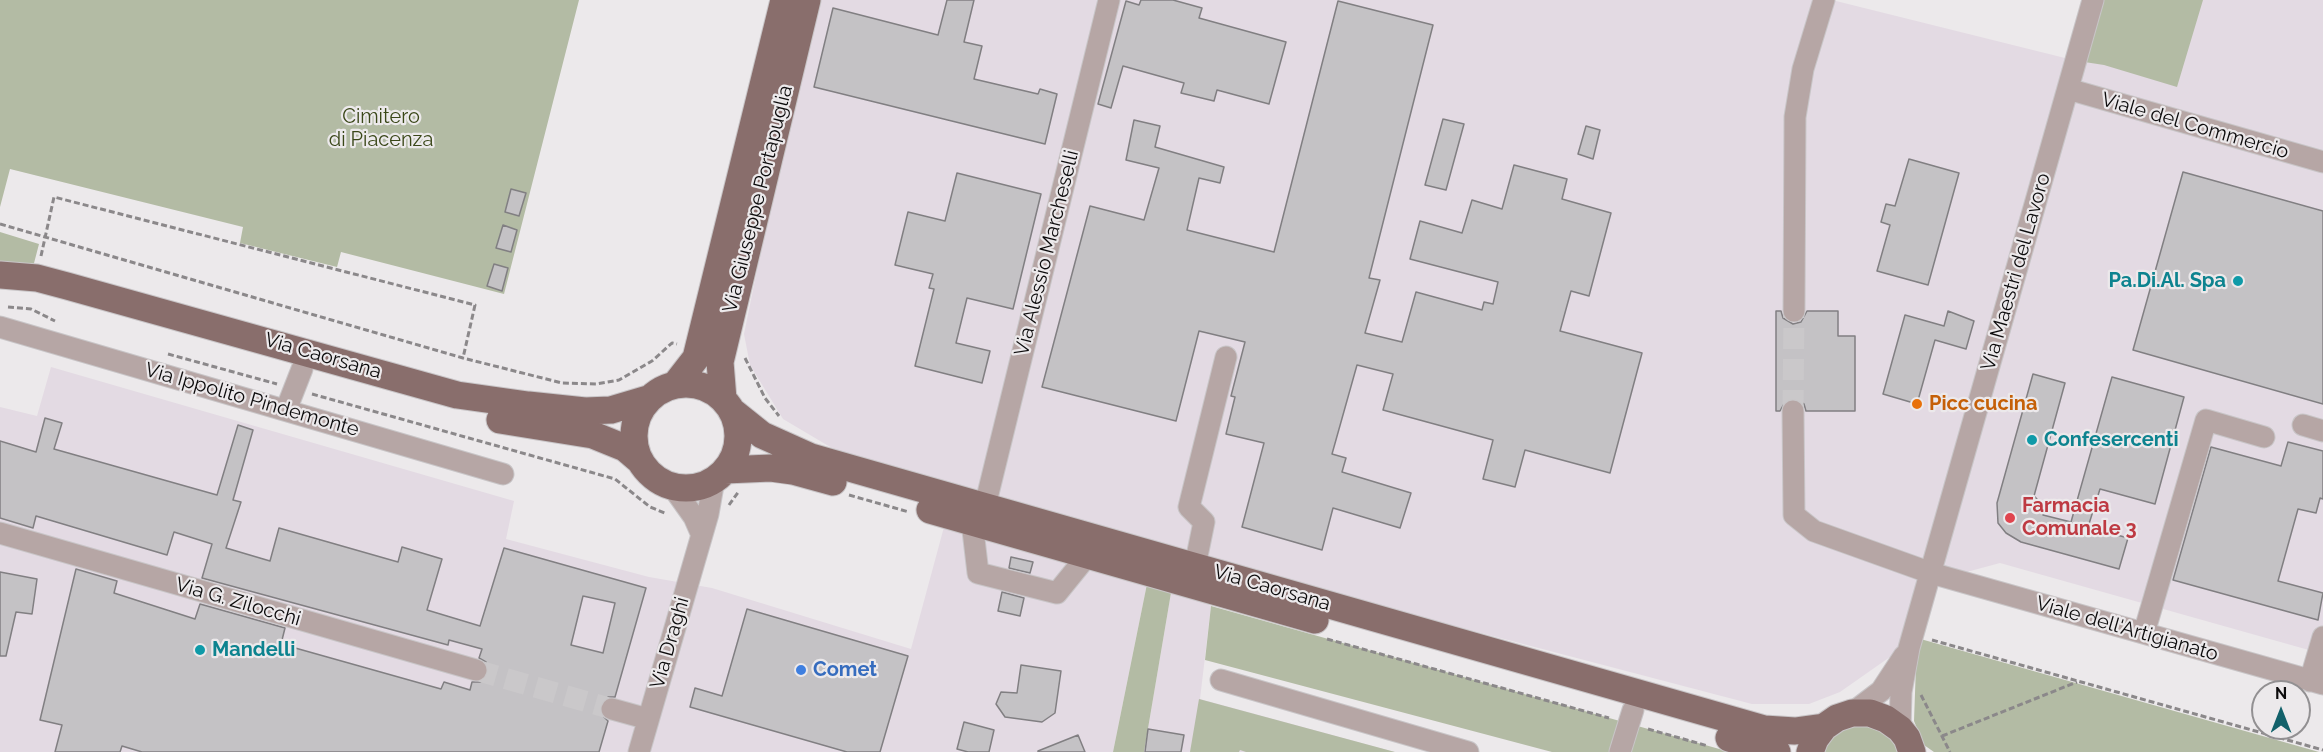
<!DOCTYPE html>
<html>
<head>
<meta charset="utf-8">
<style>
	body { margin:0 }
	#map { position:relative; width:2323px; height:752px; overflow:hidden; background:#ece9eb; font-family:Raleway,sans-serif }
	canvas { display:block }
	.north { position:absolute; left:2251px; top:680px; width:60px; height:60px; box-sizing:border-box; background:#ece9eb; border:2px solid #929092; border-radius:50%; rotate:0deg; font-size:16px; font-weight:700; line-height:24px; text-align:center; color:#0c0b0c }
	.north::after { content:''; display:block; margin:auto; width:21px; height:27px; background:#12616a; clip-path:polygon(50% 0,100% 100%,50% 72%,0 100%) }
</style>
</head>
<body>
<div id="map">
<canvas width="2323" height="752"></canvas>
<div class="north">N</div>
</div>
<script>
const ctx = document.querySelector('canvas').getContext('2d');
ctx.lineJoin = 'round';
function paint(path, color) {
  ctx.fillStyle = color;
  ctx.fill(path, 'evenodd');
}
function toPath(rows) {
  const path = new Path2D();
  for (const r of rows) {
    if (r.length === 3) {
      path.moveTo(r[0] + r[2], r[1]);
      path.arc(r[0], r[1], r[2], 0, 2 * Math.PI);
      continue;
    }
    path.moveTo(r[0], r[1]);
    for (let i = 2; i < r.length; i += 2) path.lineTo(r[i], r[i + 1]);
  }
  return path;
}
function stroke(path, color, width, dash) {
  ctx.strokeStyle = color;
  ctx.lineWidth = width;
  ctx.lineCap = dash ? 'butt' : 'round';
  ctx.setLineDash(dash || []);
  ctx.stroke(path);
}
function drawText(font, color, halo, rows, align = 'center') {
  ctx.font = font + ' Raleway,sans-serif';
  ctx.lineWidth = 4.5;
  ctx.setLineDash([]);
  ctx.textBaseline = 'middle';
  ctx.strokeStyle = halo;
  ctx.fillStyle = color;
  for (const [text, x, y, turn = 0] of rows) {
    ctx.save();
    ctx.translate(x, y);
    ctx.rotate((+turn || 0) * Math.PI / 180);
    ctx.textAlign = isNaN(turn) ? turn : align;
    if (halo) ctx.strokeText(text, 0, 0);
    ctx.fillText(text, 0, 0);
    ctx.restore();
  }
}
paint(toPath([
	[812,0,1832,0,2077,61,2095,0,2323,0,2323,654,2000,563,1937,580,1917,638,1840,692,1809,704,1752,704,1325,592,880,468,832,448,783,419,750,365,744,334],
	[51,367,514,501,506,539,649,577,712,588,911,649,944,527,1148,579,1113,752,0,752,0,407,37,416],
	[1172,587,1211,606,1200,699,1395,752,1144,752]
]), '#e3dae3');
paint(toPath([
	[0,0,579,0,504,294,341,252,337,267,240,243,243,227,10,169,0,207],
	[2095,0,2203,0,2177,87,2104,65,2078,61],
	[0,232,39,244,33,267,0,263],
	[1148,579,1172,587,1144,752,1113,752],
	[1211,606,1730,752,1552,752,1205,660],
	[1917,638,2319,752,1934,752,1924,745,1914,721],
	[1199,699,1395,752,1246,752,1240,750,1239,752,1190,752],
	[1878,720,1907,752,1817,752,1834,727]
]), '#b3bba4');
const building = toPath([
	[947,0,974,0,964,42,982,46,974,79,1038,94,1040,89,1057,94,1045,144,814,87,833,8,938,35,947,0],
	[1141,0,1173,0,1202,8,1199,18,1286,42,1269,104,1217,90,1214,101,1181,93,1184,83,1123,66,1111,108,1098,104,1126,1,1139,5,1141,0],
	[1338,1,1433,25,1369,278,1380,280,1365,333,1402,342,1416,292,1482,310,1484,302,1493,304,1498,282,1410,259,1420,221,1462,233,1472,200,1502,209,1514,165,1567,179,1562,199,1611,213,1589,296,1571,291,1560,331,1642,353,1610,473,1525,450,1515,487,1483,479,1493,440,1383,410,1393,374,1357,365,1332,454,1346,458,1342,472,1411,493,1400,528,1333,508,1322,550,1242,527,1264,443,1226,434,1235,397,1231,396,1245,342,1199,331,1176,421,1042,387,1090,206,1144,220,1159,168,1126,160,1134,120,1160,126,1155,147,1224,167,1220,183,1199,178,1187,230,1274,252,1338,1],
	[1443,119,1464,124,1446,190,1425,185,1443,119],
	[1586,126,1600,130,1593,159,1578,154,1586,126],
	[1909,159,1959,173,1928,285,1877,271,1890,225,1881,222,1886,204,1895,206,1909,159],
	[2183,172,2323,211,2323,404,2133,350,2183,172],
	[957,173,1041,194,1013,309,967,298,956,343,990,351,982,383,915,366,934,289,929,288,933,274,895,265,908,212,945,221,957,173],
	[511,189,526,193,519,216,505,212,511,189],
	[503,225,517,230,511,252,496,248,503,225],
	[494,264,508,268,502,291,487,286,494,264],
	[1776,311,1781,311,1783,318,1793,324,1801,322,1807,311,1838,311,1838,336,1855,336,1855,411,1806,411,1804,404,1793,398,1786,400,1780,411,1776,411,1776,311],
	[1948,311,1974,321,1966,349,1935,340,1917,404,1883,394,1905,315,1944,326,1948,311],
	[2033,374,2065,383,2034,496,2042,504,2043,515,2071,522,2112,377,2184,397,2155,504,2100,489,2088,527,2128,538,2119,569,2021,542,2006,533,1998,523,1997,503,2033,374],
	[45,418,62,423,54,449,217,495,238,425,253,430,233,500,241,502,226,548,270,561,279,528,398,562,402,547,442,559,427,610,480,626,504,548,646,588,615,697,608,697,600,705,600,713,608,721,599,752,142,752,122,746,120,752,55,752,62,725,40,720,76,569,117,581,114,593,195,619,200,604,285,628,281,644,441,689,444,682,470,690,472,682,480,682,485,679,488,668,486,662,479,658,482,649,449,640,448,645,202,578,212,544,174,532,167,555,36,516,33,528,0,518,0,441,36,452,45,418],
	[583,596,615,603,603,653,571,645,583,596],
	[2288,442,2323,451,2323,499,2320,498,2316,513,2298,509,2278,581,2323,593,2318,620,2173,580,2211,447,2281,466,2288,442],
	[1011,557,1033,562,1030,573,1009,568,1011,557],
	[0,572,37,579,32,614,16,612,6,656,0,656,0,572],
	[1002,592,1024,598,1020,616,998,611,1002,592],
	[747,609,908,656,880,752,847,752,690,707,695,688,722,696,747,609],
	[1021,665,1061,671,1055,713,1042,722,1005,717,996,704,1001,692,1017,693,1021,665],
	[964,722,994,730,989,752,968,752,957,749,964,722],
	[1148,729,1184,735,1181,752,1145,752,1148,729],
	[1078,735,1085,752,1038,752,1038,751,1078,735]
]);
paint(building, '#c4c2c5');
stroke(building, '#817f82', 1.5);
stroke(toPath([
	[1793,411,1794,311],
	[476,670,612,709]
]), '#cac8ca', 21, [21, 10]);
const minor = toPath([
	[2068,89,2323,162],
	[1794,311,1795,117,1803,69,1824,0],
	[0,327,503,474],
	[286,410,302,369],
	[1793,411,1794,515,1814,531,1931,573,2323,684],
	[2303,425,2323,431],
	[672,486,694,517,701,533],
	[985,506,1109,0],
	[972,522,978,573,1057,593,1087,556],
	[0,533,476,670],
	[1195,566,1204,522,1189,507,1226,357],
	[2144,633,2206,420,2264,437],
	[1221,680,1468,752],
	[2310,681,2323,637],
	[612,709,648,719],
	[1852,713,1881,691,1904,656],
	[1900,729,1901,692,1909,648,2093,0],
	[639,752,708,514,714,480],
	[1620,752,1633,710]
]);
const major = toPath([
	[0,275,37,278,67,286,457,395,528,405,585,411,611,410,648,399],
	[686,436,52],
	[675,385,696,358,784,0],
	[723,399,720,362,807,0],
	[732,411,762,435,811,457,1764,729,1795,731,1824,727],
	[500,420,593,435,625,448,639,460],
	[725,470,771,468,793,471,833,482],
	[930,510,1315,620],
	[1729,738,1777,752],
	[1810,752,1815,739,1824,727,1837,718,1852,713,1870,713,1886,719,1900,729,1907,738,1912,752]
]);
stroke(minor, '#c8c5c7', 23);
stroke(major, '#c8c5c7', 29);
stroke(toPath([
	[0,224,463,358,562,383,596,384,619,380,652,361,672,343,677,344],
	[41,256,54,197,475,305,463,358],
	[8,307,31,309,55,321],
	[168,354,277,384],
	[745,358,765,398,779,416],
	[312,394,615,479,650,507,667,514],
	[849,495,909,512],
	[729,505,739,491],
	[1327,639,1609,718],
	[1932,640,2323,750],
	[1921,695,1950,752],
	[1648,729,1708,746],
	[1942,736,2077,682]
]), '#8b888a', 3, [6, 3]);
stroke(minor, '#b6a6a5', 21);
stroke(major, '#896e6c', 27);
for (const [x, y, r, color] of [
	[2238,281,6,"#0f9aa8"],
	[1917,404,6,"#e8710a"],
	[2032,440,6,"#0f9aa8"],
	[2010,518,6,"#e0444e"],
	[200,650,6,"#0f9aa8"],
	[801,670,6,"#3f7fe0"]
]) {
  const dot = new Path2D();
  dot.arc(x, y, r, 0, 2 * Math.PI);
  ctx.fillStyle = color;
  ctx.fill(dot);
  stroke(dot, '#ece9eb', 2);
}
drawText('20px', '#3a4718', '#ece9eb', [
	["Cimitero",381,117],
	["di Piacenza",381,140]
]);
drawText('20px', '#0c0b0c', '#ece9eb', [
	["Viale del Commercio",2195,126,16],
	["Via Giuseppe Portapuglia",758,199,-76],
	["Via Alessio Marcheselli",1047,253,-76],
	["Via Maestri del Lavoro",2016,272,-74],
	["Via Caorsana",323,356,16],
	["Via Ippolito Pindemonte",252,400,16],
	["Via Caorsana",1272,588,16],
	["Via G. Zilocchi",238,602,16],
	["Viale dell'Artigianato",2127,629,16],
	["Via Draghi",670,643,-74]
]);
drawText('bold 20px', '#0d838f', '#ece9eb', [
	["Pa.Di.Al. Spa",2226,281,"right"],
	["Confesercenti",2044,440],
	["Mandelli",212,650]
], 'left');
drawText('bold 20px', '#c56008', '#ece9eb', [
	["Picc cucina",1929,404]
], 'left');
drawText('bold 20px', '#be3a42', '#ece9eb', [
	["Farmacia",2022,506],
	["Comunale 3",2022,529]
], 'left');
drawText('bold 20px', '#366cbe', '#ece9eb', [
	["Comet",813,670]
], 'left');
</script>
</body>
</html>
